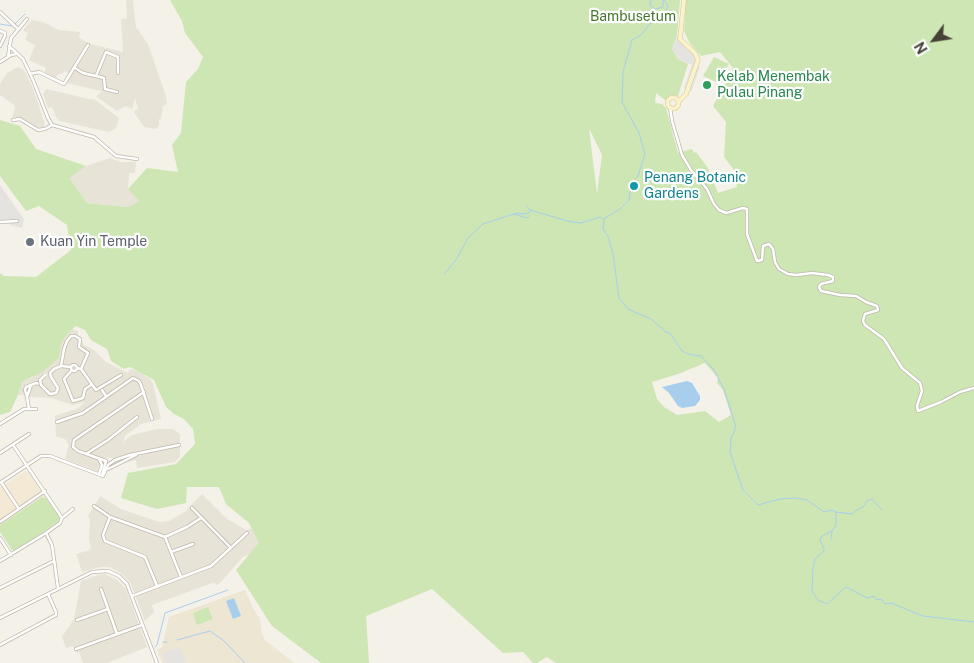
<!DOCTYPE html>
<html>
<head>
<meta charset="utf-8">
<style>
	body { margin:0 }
	#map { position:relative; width:974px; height:663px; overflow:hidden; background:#f4f1e9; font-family:"Public Sans",sans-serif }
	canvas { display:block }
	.north { position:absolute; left:909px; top:15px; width:50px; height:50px; -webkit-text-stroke:4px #fff; paint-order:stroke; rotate:239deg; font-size:14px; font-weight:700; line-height:20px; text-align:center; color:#474237 }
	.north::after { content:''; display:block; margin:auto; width:18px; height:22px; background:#474237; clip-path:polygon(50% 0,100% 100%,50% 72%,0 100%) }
</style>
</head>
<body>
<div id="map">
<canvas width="974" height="663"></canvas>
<div class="north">N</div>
</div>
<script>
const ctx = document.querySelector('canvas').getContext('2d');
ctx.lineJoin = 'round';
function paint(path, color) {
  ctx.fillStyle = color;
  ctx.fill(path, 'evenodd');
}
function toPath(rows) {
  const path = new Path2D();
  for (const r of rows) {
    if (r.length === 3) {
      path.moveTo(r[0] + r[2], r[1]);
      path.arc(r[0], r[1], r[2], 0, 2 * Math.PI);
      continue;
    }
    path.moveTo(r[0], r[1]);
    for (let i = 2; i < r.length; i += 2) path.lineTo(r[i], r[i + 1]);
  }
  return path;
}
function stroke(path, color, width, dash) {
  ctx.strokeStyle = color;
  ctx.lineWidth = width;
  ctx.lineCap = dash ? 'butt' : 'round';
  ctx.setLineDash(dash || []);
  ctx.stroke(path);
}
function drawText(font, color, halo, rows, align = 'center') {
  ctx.font = font + ' "Public Sans",sans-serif';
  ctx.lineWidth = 4.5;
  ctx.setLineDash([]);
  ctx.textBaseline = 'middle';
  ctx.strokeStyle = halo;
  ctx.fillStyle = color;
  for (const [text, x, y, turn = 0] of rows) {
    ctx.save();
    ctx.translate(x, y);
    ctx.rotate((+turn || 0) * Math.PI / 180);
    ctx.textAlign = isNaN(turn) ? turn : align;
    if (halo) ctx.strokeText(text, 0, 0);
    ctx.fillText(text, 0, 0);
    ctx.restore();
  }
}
paint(toPath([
	[126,0,133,0,136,27,148,44,166,96,167,104,163,106,161,119,159,119,159,125,156,129,144,127,134,112,138,108,135,99,132,109,125,106,117,111,96,96,101,93,101,91,67,83,64,82,69,74,64,71,62,74,58,74,56,78,45,72,46,68,29,60,35,45,25,40,28,33,24,31,24,29,32,20,43,22,59,30,80,32,79,38,91,44,123,52,121,19,127,18],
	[18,67,24,70,32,86,45,124,43,128,37,127,21,117,12,118,15,108,14,105,0,95,0,84,7,73],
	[46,89,89,99,94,99,119,118,116,128,109,132,60,121,56,117,52,107,48,108,43,94],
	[110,158,120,162,136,162,135,173,129,173,128,189,139,201,128,207,87,203,68,178,86,166],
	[72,329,78,331,78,335,84,345,94,350,106,362,128,373,130,369,144,373,144,376,149,378,153,384,161,419,141,424,125,436,123,445,126,439,132,435,157,429,173,429,180,434,180,457,175,462,137,468,136,460,124,463,113,468,110,461,115,458,102,458,97,471,65,459,69,444,66,442,67,440,56,436,55,416,79,408,85,402,73,405,51,398,29,397,27,395,18,395,22,382,32,378],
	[202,494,227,519,246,530,253,528,263,549,243,557,220,583,216,585,215,582,152,605,154,612,145,621,130,582,119,572,110,567,100,567,82,572,76,554,90,550,91,547,89,539,90,520,88,516,100,496,121,509,159,522,169,521,188,510,187,509],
	[105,574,117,580,126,589,147,647,107,663,83,663,79,652,76,653,73,646,66,648,62,637,74,619,81,581,98,575]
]), '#e7e3d7');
paint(toPath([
	[25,471,29,472,46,498,42,497,0,525,0,488]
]), '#f4e9d5');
paint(toPath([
	[245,590,253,608,260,619,262,634,265,640,294,663,162,663,157,650,162,647,169,617]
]), '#ece6d3');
paint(toPath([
	[170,0,680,0,677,35,672,49,678,59,688,64,678,96,672,95,665,100,656,93,655,103,662,104,666,108,678,153,692,149,694,153,696,152,708,168,718,193,737,187,734,170,724,157,726,122,713,106,733,68,720,52,701,56,689,42,684,31,686,0,974,0,974,663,556,663,547,657,537,663,533,663,523,652,503,653,432,589,366,616,369,663,321,663,272,626,236,570,259,543,249,523,226,504,219,487,187,487,186,503,157,509,121,498,128,473,176,464,195,444,193,429,184,419,174,414,166,407,154,380,130,367,124,369,111,361,107,349,91,340,85,330,76,326,69,332,61,343,59,358,42,372,22,382,18,395,10,412,0,415,0,273,4,276,36,277,71,250,67,225,39,206,26,211,0,176,0,120,20,126,36,149,86,166,69,178,87,203,128,207,139,201,128,189,147,168,178,172,172,145,181,133,186,82,198,69,203,57,185,33,182,21],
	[589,128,602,155,597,194],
	[705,363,718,378,717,383,723,390,731,415,719,422,705,411,677,415,664,407,657,399,652,382,678,374],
	[714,57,729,64,718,83,703,76],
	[42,497,46,498,60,518,59,521,16,551,12,550,0,532,0,525],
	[208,607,213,619,197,625,193,613]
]), '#cde6b3');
paint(toPath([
	[677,35,697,52,700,58,698,65,700,67,691,92,684,88,692,65,678,59,672,49],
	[0,185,24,219,22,228,10,225,9,219,0,220],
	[178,647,180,649,186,663,166,663,162,654]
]), '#e5e3e0');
paint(toPath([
	[687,381,692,383,700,396,700,400,695,406,682,408,678,406,669,393,662,387],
	[234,598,241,616,233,619,226,601]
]), '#a8ceed');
stroke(toPath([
	[651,0,650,5,655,9,663,7,663,0],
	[664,0,668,6,664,15,650,24,641,35,632,40,623,72,622,102,639,133,645,154,638,176,631,183,629,200,620,209,604,219,603,229,608,236,613,254,619,298,628,309,651,319,666,332,670,333,682,351,688,354,701,356,714,370,724,389,736,427,731,439,730,452,743,490,758,505,780,499,795,498,807,500,824,512,832,510,836,512,836,525,833,530,821,537,820,541,824,548,824,551,815,559,813,568,812,591,818,600,827,604,846,587,867,598,874,596,877,600,881,599,885,604,891,603,923,616,974,622],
	[0,24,12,26],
	[15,24,25,14],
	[527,206,530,210],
	[514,214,526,218,529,216],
	[444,274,456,260,468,238,483,224,517,213,521,214,529,213,530,210,567,221,581,223,600,217,603,219],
	[835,512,852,514,855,511,863,507,867,501,872,499,882,510],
	[831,540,832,531],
	[177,640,210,631,224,641,245,663],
	[163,642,167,642],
	[155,647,157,645,165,613,228,590]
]), '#a8ceed', 1);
const street = toPath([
	[0,12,18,29],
	[0,31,5,33,5,36,0,46],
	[9,46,23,59,33,80,48,118,52,125,94,137,116,156,137,159],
	[8,57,11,38,27,19],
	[0,62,11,55,16,54],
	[75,68,83,73,104,78,105,89,117,92],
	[30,74,39,72,64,84,88,45],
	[96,76,106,52,118,57,118,73],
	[670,107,672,121,682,155,691,170,707,189,714,204,719,210,726,213,743,208,747,209,747,234,757,261,762,260,763,246,769,244,773,249,775,262,779,269,788,274,796,275,812,273,828,275,833,277,833,281,821,284,819,287,821,291,840,295,856,296,866,302,877,306,878,310,865,314,863,321,865,325,884,339,902,368,920,383,922,391,917,406,918,411,941,402,960,392,974,388],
	[13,120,20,119,38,130,45,129,52,125],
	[0,222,17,221],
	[74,368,3],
	[71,367,61,366,64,349,67,341,71,336,75,336,80,339,79,347,88,353,81,369],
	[77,368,81,369,96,390,121,375],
	[72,370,64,379,73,401,83,398,85,389,91,385],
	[31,385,36,383,41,384],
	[102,390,106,396],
	[27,397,31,385,26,387,25,390,27,397,29,409],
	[57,422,83,413,133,378,139,381,141,385,152,419],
	[0,424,24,409,36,409],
	[13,445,62,518],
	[0,453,29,434],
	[86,454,108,440,137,417],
	[108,469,136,455],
	[99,474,102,465,99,459],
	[102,475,106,461,78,451,73,447,74,440,144,392],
	[1,482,19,509],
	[0,483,41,456,50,456,103,476,108,465,115,460,130,455,179,445],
	[94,506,110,517,165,537,181,577],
	[192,508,231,548],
	[110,517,103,535,105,541,145,557,157,586],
	[0,522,45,491],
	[46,533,52,545,58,588],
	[165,537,187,527,201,518],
	[0,538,11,555],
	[171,552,193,544],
	[0,561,46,533,60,523,62,518,73,509],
	[0,588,54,561],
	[101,589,117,634],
	[132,596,211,566,247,533],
	[0,618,92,572,108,571,119,576,127,584,157,663],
	[77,620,108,609],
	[0,645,56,615,56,612,48,594],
	[76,649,142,625]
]);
const secondary = toPath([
	[673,103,5.5],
	[679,101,686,94,698,60,695,53,680,39,684,0]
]);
stroke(street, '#bfb9ac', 4);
stroke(secondary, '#d1c69a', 5);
stroke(street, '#fff', 2.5);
stroke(secondary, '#fcf2ca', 4);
const streetBridge = toPath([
	[45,375,40,380,41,385,50,394,56,393,58,388,51,377,50,373,54,369,61,366]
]);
stroke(streetBridge, '#bfb9ac', 4, []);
stroke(streetBridge, '#fff', 2.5);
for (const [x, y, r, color] of [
	[707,85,5,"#2e9e5b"],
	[634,186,5,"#0f9aa8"],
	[30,242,5,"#6b7280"]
]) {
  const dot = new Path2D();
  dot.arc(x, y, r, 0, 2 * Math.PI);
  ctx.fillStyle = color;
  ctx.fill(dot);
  stroke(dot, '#fff', 2);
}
drawText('14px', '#45762d', '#fff', [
	["Bambusetum",633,17]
]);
drawText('14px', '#27864d', '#fff', [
	["Kelab Menembak",717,77],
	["Pulau Pinang",717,93]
], 'left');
drawText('14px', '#0d838f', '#fff', [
	["Penang Botanic",644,178],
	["Gardens",644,194]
], 'left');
drawText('14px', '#5b616d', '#fff', [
	["Kuan Yin Temple",40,242]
], 'left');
</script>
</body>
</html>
